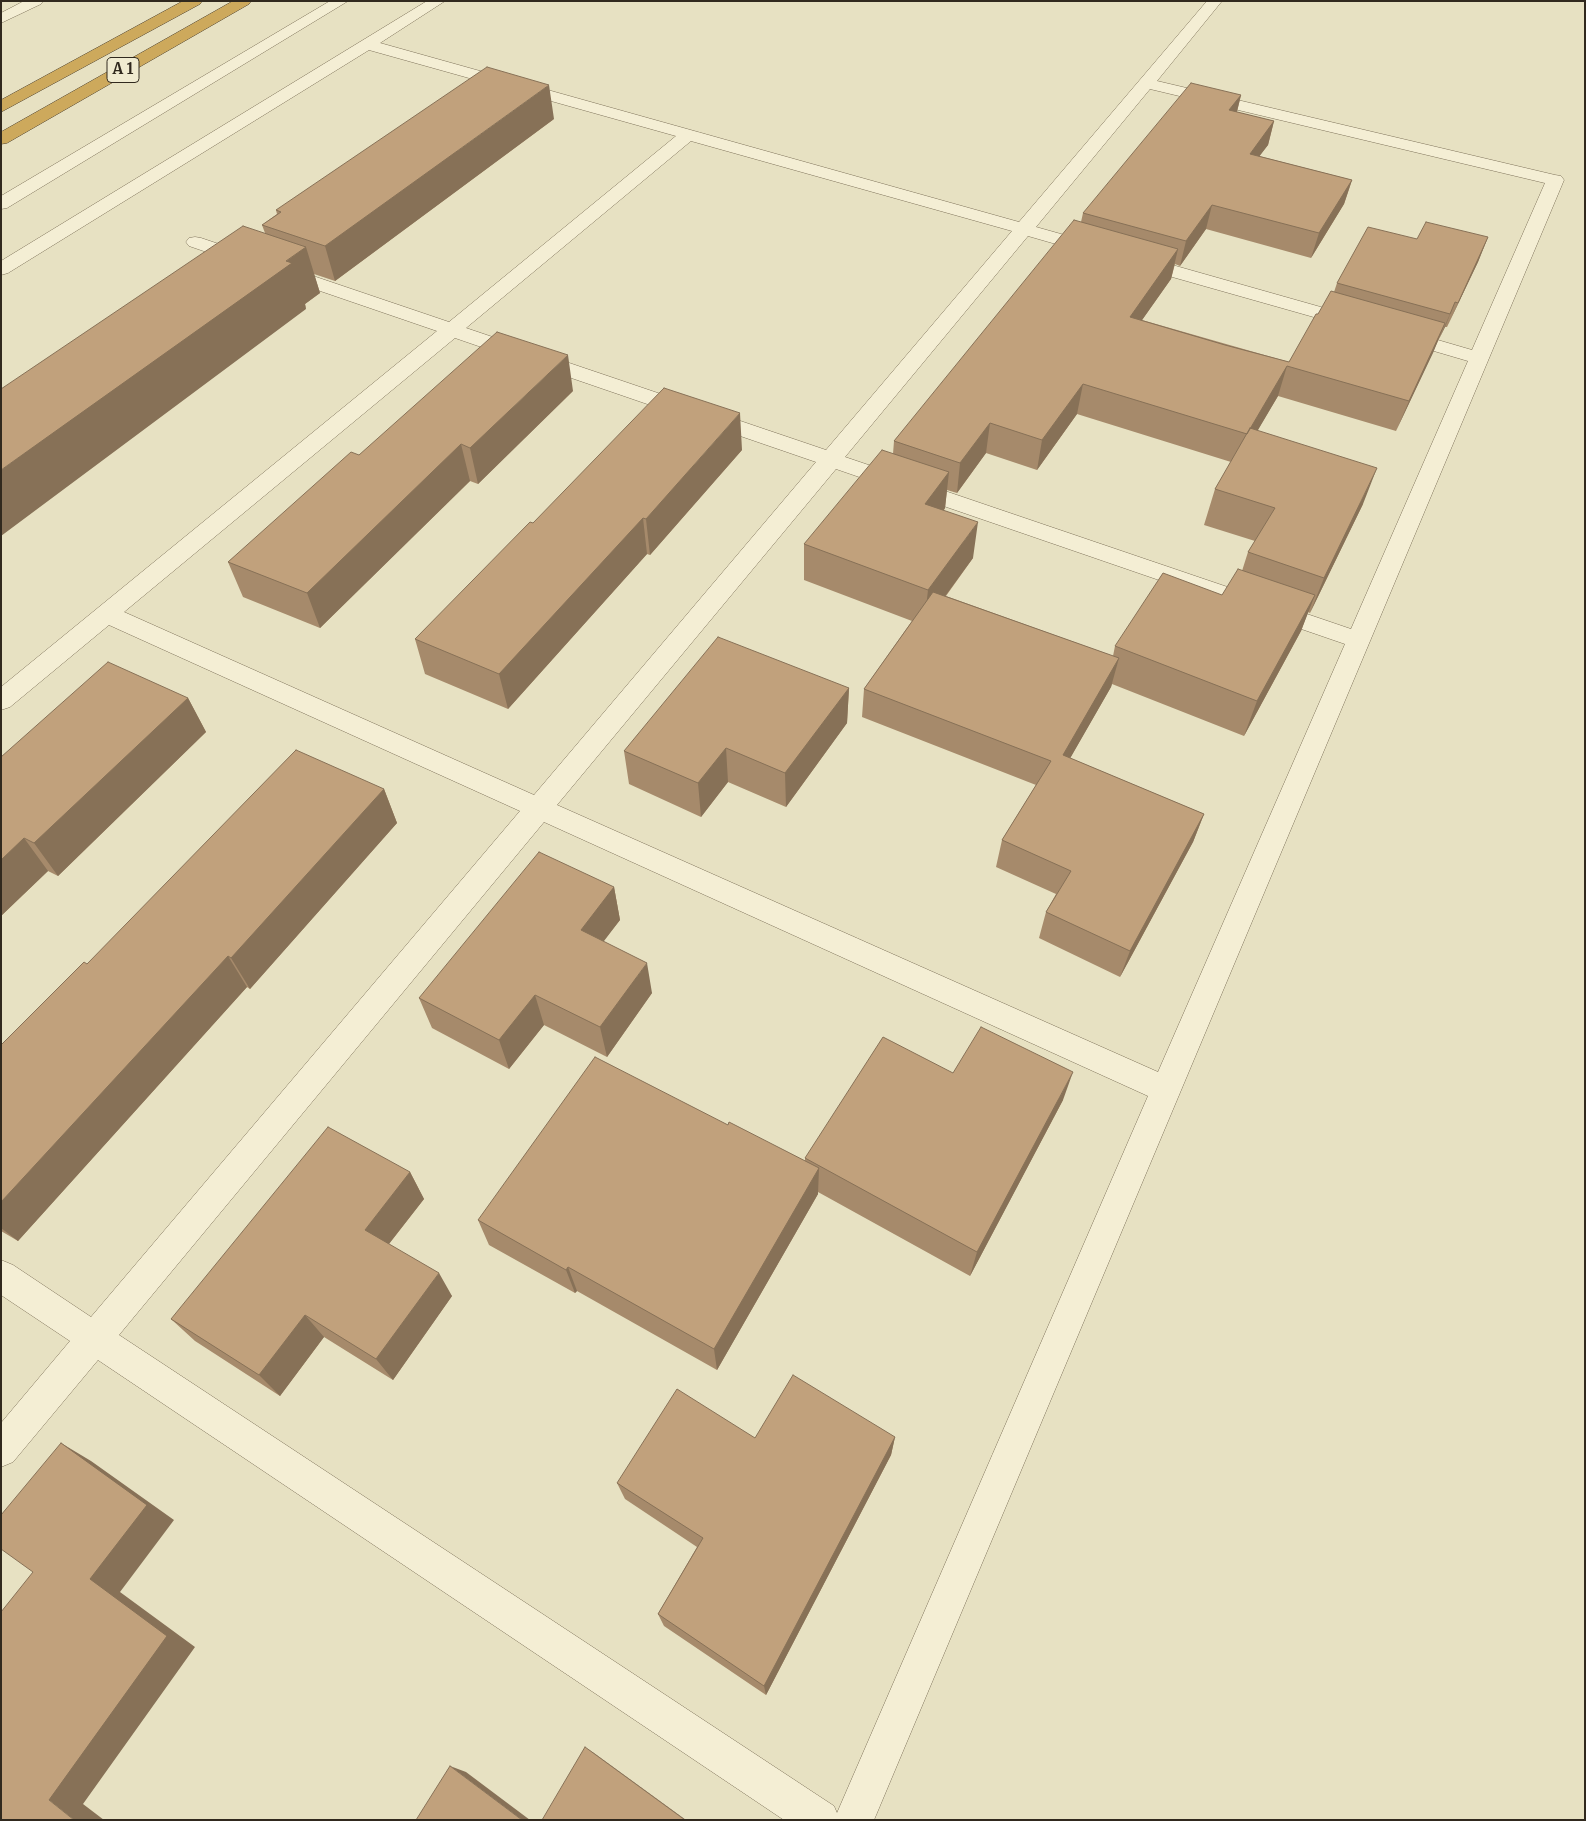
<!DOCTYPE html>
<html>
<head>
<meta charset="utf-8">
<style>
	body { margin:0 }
	#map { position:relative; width:1586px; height:1821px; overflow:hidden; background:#e7e1c2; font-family:Merriweather,serif }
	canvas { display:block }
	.frame { position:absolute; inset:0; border:2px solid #31291e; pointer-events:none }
</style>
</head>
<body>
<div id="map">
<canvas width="1586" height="1821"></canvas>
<div class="frame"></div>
</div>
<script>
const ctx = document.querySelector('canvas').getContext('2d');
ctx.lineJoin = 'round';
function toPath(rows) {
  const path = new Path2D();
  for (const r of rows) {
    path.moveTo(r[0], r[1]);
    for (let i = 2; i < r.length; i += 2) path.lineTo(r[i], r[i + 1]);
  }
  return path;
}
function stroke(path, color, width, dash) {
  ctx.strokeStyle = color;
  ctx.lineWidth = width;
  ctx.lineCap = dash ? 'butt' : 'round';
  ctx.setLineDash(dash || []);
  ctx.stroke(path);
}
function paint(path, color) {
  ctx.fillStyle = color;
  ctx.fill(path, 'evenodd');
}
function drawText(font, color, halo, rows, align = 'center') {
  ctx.font = font + ' Merriweather,serif';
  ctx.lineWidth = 4;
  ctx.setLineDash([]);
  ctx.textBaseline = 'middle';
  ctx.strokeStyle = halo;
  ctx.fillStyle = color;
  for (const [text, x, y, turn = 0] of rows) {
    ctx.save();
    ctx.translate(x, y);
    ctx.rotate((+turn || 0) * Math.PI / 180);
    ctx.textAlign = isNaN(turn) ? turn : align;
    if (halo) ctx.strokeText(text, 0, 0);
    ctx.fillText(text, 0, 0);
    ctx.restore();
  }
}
const street = toPath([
	[24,1,43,1,41,4,1,23,1,13,24,1],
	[330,1,348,1,7,208,1,209,1,196,330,1],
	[427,1,445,1,380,43,1019,222,1207,1,1222,1,1157,81,1555,175,1561,176,1564,180,874,1820,784,1820,98,1360,13,1462,1,1467,1,1423,70,1341,1,1295,1,1260,13,1265,91,1317,520,811,109,625,10,707,1,710,1,687,437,331,189,246,186,242,189,238,195,237,201,238,449,322,676,136,369,50,8,273,1,275,1,261,427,1],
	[1150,89,1545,183,1472,350,1400,329,1393,331,1390,335,1393,339,1468,361,1351,629,845,457,1028,236,1094,255,1100,253,1103,249,1100,245,1036,227,1150,89],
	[691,141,1012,231,826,450,466,328,691,141],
	[455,338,816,462,534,795,124,612,455,338],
	[836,469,1345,644,1158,1072,557,805,836,469],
	[544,822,1148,1096,837,1813,834,1806,119,1335,544,822],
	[1137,255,1363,319,1366,323,1363,327,1356,329,1130,265,1128,261,1130,257,1137,255]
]);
const highway = toPath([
	[183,1,202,1,200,4,1,112,1,100,183,1],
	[233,1,251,1,249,4,7,143,1,144,1,132,233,1]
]);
stroke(street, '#7f735b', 1);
stroke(highway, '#4d412f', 1);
paint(street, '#f4eed4');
paint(highway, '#cda95c');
paint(toPath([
	[1241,95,1237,112,1274,121,1268,145,1259,156,1352,180,1344,204,1311,258,1206,229,1180,266,1175,264,1171,279,1142,320,1289,362,1318,314,1334,292,1337,283,1417,239,1488,237,1478,262,1447,327,1445,327,1439,339,1396,431,1278,396,1257,431,1363,504,1310,613,1308,612,1301,631,1244,736,1112,684,1111,687,1070,758,1204,814,1193,842,1120,977,1039,938,1046,912,1056,894,996,867,1002,840,1036,785,862,717,864,689,912,621,804,580,804,544,893,454,894,441,1081,222,1083,213],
	[1077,414,1231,462,1215,489,1204,525,1255,541,1248,552,1242,571,1222,595,1115,646,1113,656,946,596,973,558,944,510,945,508,947,490,957,493,986,453,1037,470],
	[554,119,335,281,314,274,320,293,305,304,306,309,265,233,262,225,277,214,276,210],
	[573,391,478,484,470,481,320,628,243,597,228,562,359,455],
	[742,450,650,555,647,554,508,709,425,674,415,639,533,523],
	[849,688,847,723,786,807,728,782,701,817,629,784,624,751],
	[188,698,206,732,58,876,48,871,1,916,1,757],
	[384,789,397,823,250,989,247,987,18,1241,1,1231,1,1045,87,964],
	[614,887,620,920,603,941,652,993,607,1057,544,1025,509,1069,432,1028,419,998],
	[953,1073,1063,1100,970,1276,818,1192,818,1194,717,1370,577,1291,575,1293,489,1245,478,1220,728,1125,805,1161,805,1158],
	[410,1172,424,1199,389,1244,452,1296,393,1380,324,1337,280,1396,195,1341,171,1319],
	[895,1437,891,1455,766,1695,664,1626,658,1614,697,1547,625,1499,617,1483,755,1438]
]), '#a68a6b');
paint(toPath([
	[549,85,554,119,335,281,325,246],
	[1241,95,1235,119,1229,110],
	[1274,121,1268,145,1243,178,1250,154],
	[1352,180,1344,204,1311,258,1319,233],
	[1212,205,1206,229,1180,266,1186,241],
	[1488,237,1478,262,1447,327,1458,303],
	[306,247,320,293,305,304,306,309,1,536,1,470],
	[1178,249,1171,279,1123,347,1130,317],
	[1455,302,1445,327,1439,339,1450,314],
	[1445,323,1433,353,1396,431,1409,401],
	[568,355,573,391,478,484,470,448],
	[1287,366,1278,396,1238,464,1247,434],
	[1083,384,1077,414,1037,470,1042,440],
	[740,413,742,450,650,555,646,519],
	[990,423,986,453,957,493,960,463],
	[461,444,470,481,320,628,307,593],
	[1377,468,1363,504,1310,613,1324,578],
	[949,472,945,508,922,540,925,504],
	[643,518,647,554,508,709,499,674],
	[978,522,973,558,924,625,928,590],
	[1315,595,1301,631,1244,736,1257,701],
	[1119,658,1111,687,1056,783,1063,755],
	[849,688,847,723,786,807,785,773],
	[188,698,206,732,58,876,34,843],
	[726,748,728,782,701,817,698,783],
	[384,789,397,823,250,989,231,958],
	[1204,814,1193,842,1120,977,1130,951],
	[24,838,48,871,1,916,1,860],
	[614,887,620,920,588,962,581,930],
	[228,956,247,987,18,1241,1,1228,1,1202],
	[647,963,652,993,607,1057,600,1027],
	[535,995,544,1025,509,1069,499,1040],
	[1073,1072,1063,1100,970,1276,977,1252],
	[819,1168,818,1194,717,1370,714,1349],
	[410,1172,424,1199,381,1254,365,1230],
	[568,1267,577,1291,575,1293,566,1270],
	[439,1273,452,1296,393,1380,376,1359],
	[305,1315,324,1337,280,1396,259,1375],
	[895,1437,891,1455,766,1695,764,1686],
	[61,1443,91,1461,174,1520,120,1592,195,1647,83,1804,104,1820,74,1820,49,1800,90,1579],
	[585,1747,594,1753,686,1820,685,1820],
	[450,1766,466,1772,530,1820,522,1820]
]), '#877157');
const building = toPath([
	[487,67,549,85,325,246,262,225,281,212,276,210,487,67],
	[1191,83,1241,95,1229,110,1274,121,1250,154,1352,180,1319,233,1212,205,1186,241,1083,213,1191,83],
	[1074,220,1178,249,1130,317,1225,345,1289,362,1316,314,1318,314,1331,291,1445,323,1409,401,1287,366,1247,434,1083,384,1042,440,990,423,960,463,894,441,1074,220],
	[1426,222,1488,237,1458,303,1455,302,1450,314,1337,283,1368,227,1417,239,1426,222],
	[243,226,306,247,286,261,292,263,1,470,1,389,243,226],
	[497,332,568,355,470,448,461,444,307,593,228,562,351,452,359,455,497,332],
	[664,388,740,413,646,519,643,518,499,674,415,639,530,522,533,523,664,388],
	[1250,428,1377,468,1324,578,1248,552,1275,508,1215,489,1250,428],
	[882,450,949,472,925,504,978,522,928,590,804,544,882,450],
	[1238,569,1315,595,1257,701,1115,646,1163,573,1222,595,1238,569],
	[933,592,1119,658,1063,755,1204,814,1130,951,1046,912,1071,871,1002,840,1051,761,864,689,933,592],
	[718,637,849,688,785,773,726,748,698,783,624,751,718,637],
	[108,662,188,698,34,843,24,838,1,860,1,757,108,662],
	[296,750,384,789,231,958,228,956,1,1202,1,1045,84,962,87,964,296,750],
	[539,852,614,887,581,930,647,963,600,1027,535,995,499,1040,419,998,539,852],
	[981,1027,1073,1072,977,1252,805,1158,883,1037,953,1073,981,1027],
	[595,1057,728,1125,729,1122,819,1168,714,1349,568,1267,566,1270,478,1220,595,1057],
	[328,1127,410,1172,365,1230,439,1273,376,1359,305,1315,259,1375,171,1319,328,1127],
	[793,1375,895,1437,764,1686,658,1614,703,1538,617,1483,677,1389,755,1438,793,1375],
	[61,1443,147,1505,90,1579,167,1636,49,1800,74,1820,1,1820,1,1612,33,1572,1,1549,1,1515,61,1443],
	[585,1747,685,1820,542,1820,585,1747],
	[450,1766,522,1820,416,1820,450,1766]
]);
paint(building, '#c1a17c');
stroke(building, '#877157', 1);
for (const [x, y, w] of [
	[123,70,32]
]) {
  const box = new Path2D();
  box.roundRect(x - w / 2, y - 12.5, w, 25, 4);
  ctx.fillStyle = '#f0ebd0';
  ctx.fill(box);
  stroke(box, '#31291e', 1);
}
drawText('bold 15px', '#31291e', null, [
	["A 1",123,70]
]);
</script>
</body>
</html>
